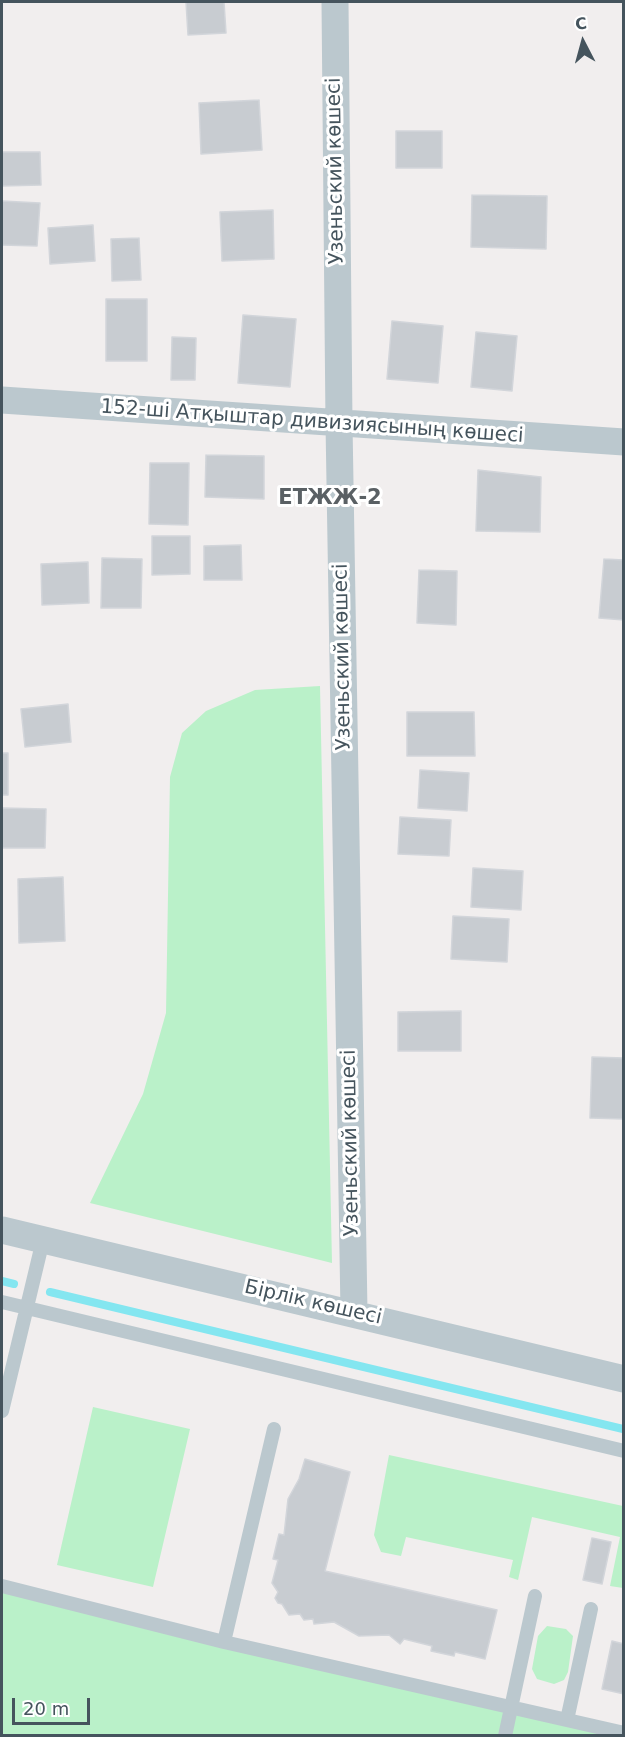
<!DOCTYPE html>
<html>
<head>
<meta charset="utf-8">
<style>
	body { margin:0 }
	#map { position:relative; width:625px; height:1737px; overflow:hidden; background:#f1eeee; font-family:"DejaVu Sans",sans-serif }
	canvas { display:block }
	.frame { position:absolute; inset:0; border:3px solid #45545d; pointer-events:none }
	.north { position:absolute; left:553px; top:12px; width:60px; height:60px; -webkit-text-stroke:4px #fff; paint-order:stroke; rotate:354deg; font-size:16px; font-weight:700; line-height:24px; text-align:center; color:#45545d }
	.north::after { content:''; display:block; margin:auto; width:21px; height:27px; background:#45545d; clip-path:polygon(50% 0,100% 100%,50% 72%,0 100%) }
	.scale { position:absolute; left:12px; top:1698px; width:78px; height:27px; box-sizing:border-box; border:3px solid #45545d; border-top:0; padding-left:8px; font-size:18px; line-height:21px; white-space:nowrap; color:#45545d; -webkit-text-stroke:4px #fff; paint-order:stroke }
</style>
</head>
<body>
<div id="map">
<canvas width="625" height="1737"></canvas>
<div class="frame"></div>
<div class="north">С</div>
<div class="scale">20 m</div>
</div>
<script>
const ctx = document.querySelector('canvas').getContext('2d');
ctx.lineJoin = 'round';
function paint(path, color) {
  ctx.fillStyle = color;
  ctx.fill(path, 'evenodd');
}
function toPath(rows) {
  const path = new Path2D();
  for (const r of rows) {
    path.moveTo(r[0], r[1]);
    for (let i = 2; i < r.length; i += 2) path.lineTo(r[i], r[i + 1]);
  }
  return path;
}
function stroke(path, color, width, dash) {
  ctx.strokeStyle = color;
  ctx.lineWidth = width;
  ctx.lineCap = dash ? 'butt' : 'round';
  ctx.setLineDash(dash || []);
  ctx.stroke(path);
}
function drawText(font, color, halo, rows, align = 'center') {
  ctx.font = font + ' "DejaVu Sans",sans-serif';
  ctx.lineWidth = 6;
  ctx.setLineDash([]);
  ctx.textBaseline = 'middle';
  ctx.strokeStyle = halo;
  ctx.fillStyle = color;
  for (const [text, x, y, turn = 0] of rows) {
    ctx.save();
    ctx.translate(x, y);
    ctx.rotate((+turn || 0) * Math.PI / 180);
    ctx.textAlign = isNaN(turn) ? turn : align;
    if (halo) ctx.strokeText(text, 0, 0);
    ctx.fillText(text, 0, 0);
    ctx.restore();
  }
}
paint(toPath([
	[320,686,332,1263,90,1203,143,1094,166,1013,170,777,182,733,206,711,255,690],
	[93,1407,190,1429,153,1587,57,1565],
	[389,1455,623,1506,623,1588,610,1586,620,1537,532,1517,518,1580,509,1577,513,1560,406,1537,401,1556,381,1552,374,1535],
	[2,1586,623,1735,2,1735],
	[547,1626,566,1629,573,1636,568,1672,564,1680,554,1684,537,1679,532,1669,538,1636]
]), '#baf1c9');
stroke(toPath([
	[2,1281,14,1284],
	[50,1292,623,1429]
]), '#84e6f0', 8);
const building = toPath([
	[186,2,224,2,226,33,188,35,186,2],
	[259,100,262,150,201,154,199,103,259,100],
	[396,131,442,131,442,168,396,168,396,131],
	[2,152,40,152,41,185,2,186,2,152],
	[472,195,547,196,546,249,471,247,472,195],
	[2,201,40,203,37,246,2,245,2,201],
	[273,210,274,259,222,261,220,212,273,210],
	[93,225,95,261,50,264,48,228,93,225],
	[139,238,141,280,112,281,111,239,139,238],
	[106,299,147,299,147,361,106,361,106,299],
	[243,315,296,319,290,387,238,383,243,315],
	[392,321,443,326,438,383,387,379,392,321],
	[476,332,517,336,512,391,471,387,476,332],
	[172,337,196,338,195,380,171,380,172,337],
	[206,455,264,456,264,499,205,497,206,455],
	[150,463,189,463,188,525,149,524,150,463],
	[478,470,541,477,540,532,476,531,478,470],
	[152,536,190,536,190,574,152,575,152,536],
	[241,545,242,580,204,580,204,546,241,545],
	[102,558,142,559,141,608,101,608,102,558],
	[604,559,624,560,624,620,599,618,604,559],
	[88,562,89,603,42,605,41,564,88,562],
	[419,570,457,571,456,625,417,623,419,570],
	[68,704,71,742,25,747,21,709,68,704],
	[407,712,474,712,475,756,407,756,407,712],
	[2,753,8,753,8,795,2,795,2,753],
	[420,770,469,773,467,811,418,808,420,770],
	[2,808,46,809,45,848,2,848,2,808],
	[400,817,451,820,449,856,398,854,400,817],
	[473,868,523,871,521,910,471,907,473,868],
	[63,877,65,941,19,943,18,879,63,877],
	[453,916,509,919,507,962,451,959,453,916],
	[461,1011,461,1051,398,1051,398,1012,461,1011],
	[592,1057,624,1058,624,1119,590,1118,592,1057],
	[305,1459,350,1472,325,1571,497,1610,485,1659,455,1652,454,1656,431,1651,432,1646,404,1639,400,1644,389,1635,359,1636,334,1622,314,1624,313,1619,304,1620,300,1614,289,1615,282,1604,278,1603,275,1598,278,1592,272,1583,278,1560,273,1559,279,1534,284,1535,288,1499,299,1479,305,1459],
	[592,1538,611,1542,602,1584,583,1580,592,1538],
	[612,1641,624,1644,624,1694,602,1689,612,1641]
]);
paint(building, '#c8ccd1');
stroke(building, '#d2d5da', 1.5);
stroke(toPath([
	[2,1302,624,1451],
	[2,1411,43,1240],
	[2,1586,224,1642,624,1733],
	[224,1642,274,1429],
	[567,1720,591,1609],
	[505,1736,535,1596]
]), '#bbc8ce', 14);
stroke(toPath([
	[335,2,339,424,354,1312],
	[2,400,624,442],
	[2,1230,624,1379]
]), '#bbc8ce', 27);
drawText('20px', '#45545d', '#fff', [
	["Узеньский көшесі",336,171,-91],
	["152-ші Атқыштар дивизиясының көшесі",312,422,4],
	["Узеньский көшесі",343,657,-91],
	["Узеньский көшесі",351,1143,-91],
	["Бірлік көшесі",313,1303,13]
]);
drawText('bold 21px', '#5a6064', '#fff', [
	["ЕТЖЖ-2",330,499]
]);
</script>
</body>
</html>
